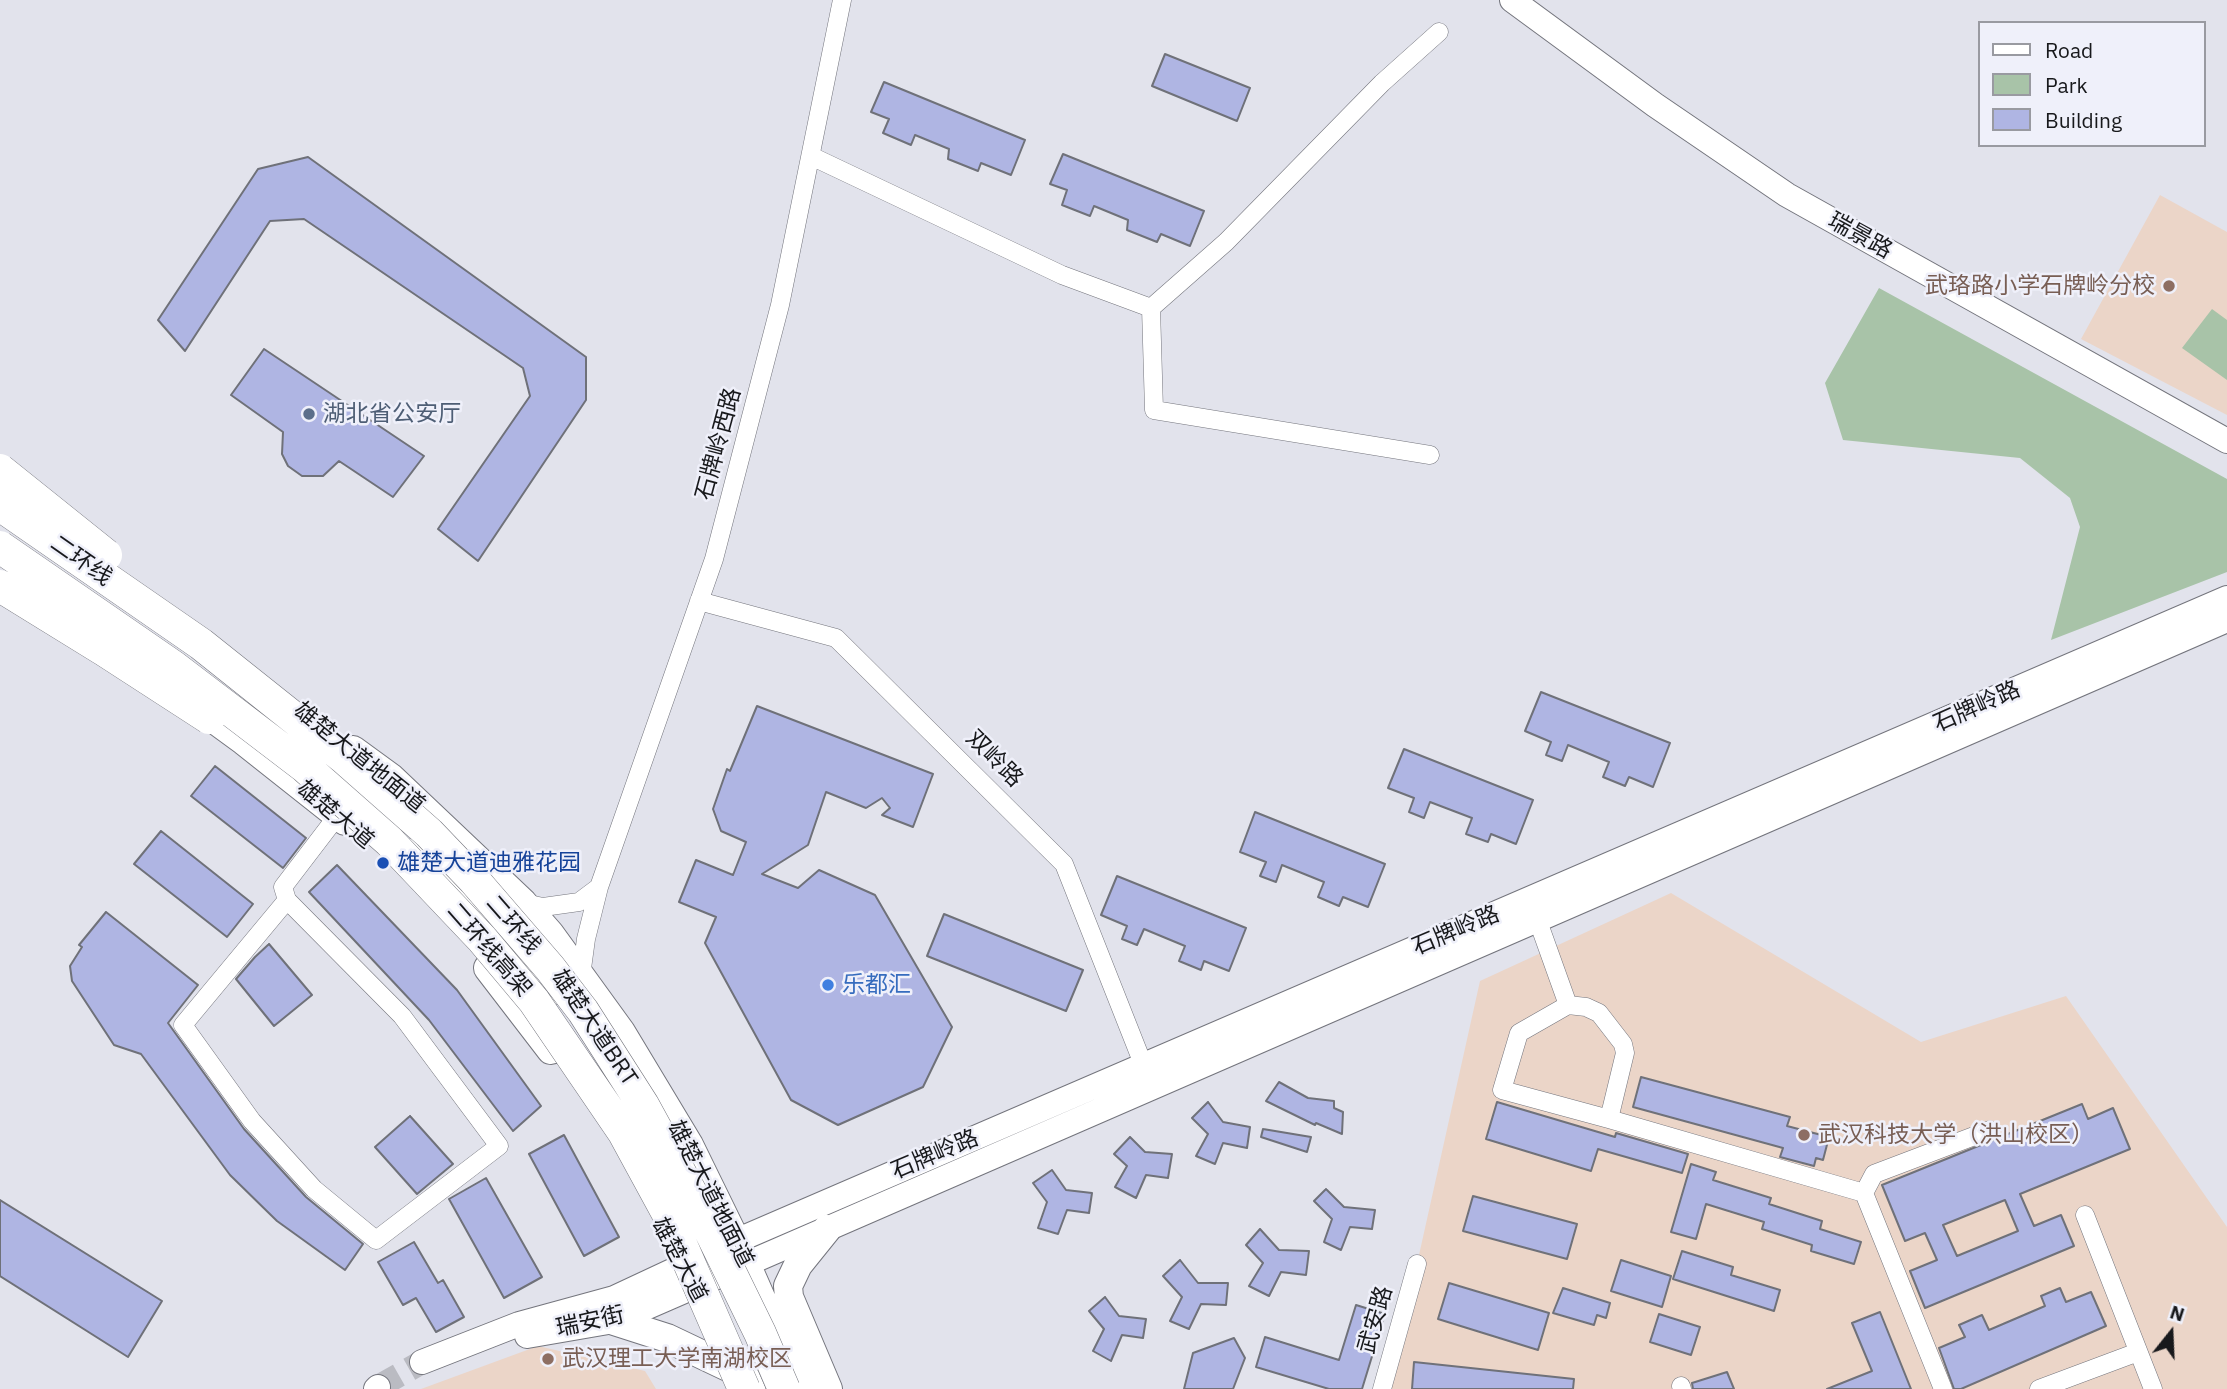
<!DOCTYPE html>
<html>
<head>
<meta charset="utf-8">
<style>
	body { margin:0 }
	#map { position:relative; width:2227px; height:1389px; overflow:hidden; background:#e2e3ec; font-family:"IBM Plex Sans",sans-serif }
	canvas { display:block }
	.legend { position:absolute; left:1978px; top:21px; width:228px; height:126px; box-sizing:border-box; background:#eff0fa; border:2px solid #999aa1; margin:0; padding:9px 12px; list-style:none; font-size:21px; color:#18191c }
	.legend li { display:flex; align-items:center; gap:14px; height:35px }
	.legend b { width:35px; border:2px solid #999aa1 }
	.north { position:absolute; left:2136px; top:1298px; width:70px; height:70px; -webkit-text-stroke:5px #eff0fa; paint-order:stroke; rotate:18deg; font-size:19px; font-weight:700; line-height:28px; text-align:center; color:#18191c }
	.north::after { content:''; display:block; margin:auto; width:24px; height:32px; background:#18191c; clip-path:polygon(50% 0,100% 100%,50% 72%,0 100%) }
</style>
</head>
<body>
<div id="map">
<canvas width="2227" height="1389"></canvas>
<ul class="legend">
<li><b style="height:9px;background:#fff"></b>Road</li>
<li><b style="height:19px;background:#a8c3a8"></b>Park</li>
<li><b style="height:19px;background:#afb5e3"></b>Building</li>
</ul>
<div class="north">N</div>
</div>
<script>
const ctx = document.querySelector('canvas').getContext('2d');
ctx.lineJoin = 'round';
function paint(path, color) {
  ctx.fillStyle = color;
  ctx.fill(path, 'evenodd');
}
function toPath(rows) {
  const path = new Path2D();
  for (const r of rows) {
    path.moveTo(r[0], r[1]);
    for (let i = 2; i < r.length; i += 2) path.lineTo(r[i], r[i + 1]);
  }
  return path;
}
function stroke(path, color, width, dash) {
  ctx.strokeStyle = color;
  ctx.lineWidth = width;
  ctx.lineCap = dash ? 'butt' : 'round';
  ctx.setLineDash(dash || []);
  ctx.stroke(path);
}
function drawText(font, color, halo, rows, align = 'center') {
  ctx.font = font + ' "IBM Plex Sans","Noto Sans SC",sans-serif';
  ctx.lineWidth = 5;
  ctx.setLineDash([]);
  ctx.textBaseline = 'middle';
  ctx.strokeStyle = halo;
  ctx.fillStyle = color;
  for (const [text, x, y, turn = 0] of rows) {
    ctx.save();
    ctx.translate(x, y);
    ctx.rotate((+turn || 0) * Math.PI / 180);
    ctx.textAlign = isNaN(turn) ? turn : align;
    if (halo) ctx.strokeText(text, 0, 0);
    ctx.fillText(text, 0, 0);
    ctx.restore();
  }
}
paint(toPath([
	[2160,195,2227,232,2227,415,2081,339],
	[1671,893,1921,1042,2066,996,2227,1227,2227,1389,1382,1389,1417,1264,1480,981],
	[538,1346,645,1371,656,1389,421,1389]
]), '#ebd5c8');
paint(toPath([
	[1879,288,2227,479,2227,572,2051,640,2080,527,2070,498,2020,458,1843,440,1825,383],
	[2212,309,2227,320,2227,380,2182,348]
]), '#a8c3a8');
const building = toPath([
	[1165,54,1250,88,1237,121,1152,86,1165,54],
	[884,82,1025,140,1011,175,981,163,978,171,948,159,949,149,915,135,911,145,883,133,889,119,871,112,884,82],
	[1063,154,1204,211,1190,246,1161,234,1157,242,1127,230,1128,220,1094,206,1090,216,1062,205,1067,190,1050,184,1063,154],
	[308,157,586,357,586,400,478,561,438,529,530,396,523,368,304,219,270,221,185,351,158,320,258,169,308,157],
	[264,349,424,456,393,497,339,461,323,476,302,476,288,466,282,454,283,432,231,395,264,349],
	[1541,692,1670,743,1653,787,1629,777,1625,786,1603,777,1609,762,1568,745,1562,761,1546,755,1551,742,1525,731,1541,692],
	[757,706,933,774,913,827,882,815,890,808,882,798,866,808,826,792,808,845,762,874,798,888,819,870,875,895,952,1027,923,1087,838,1125,791,1100,705,943,716,917,679,902,696,860,733,875,746,842,721,831,713,809,727,769,730,771,757,706],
	[1404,749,1533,800,1516,844,1491,834,1488,842,1466,834,1472,818,1430,802,1424,818,1409,812,1414,798,1388,788,1404,749],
	[215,766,306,838,283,868,191,796,215,766],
	[1255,812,1385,864,1368,907,1343,897,1339,906,1318,897,1324,882,1282,865,1276,882,1260,876,1266,862,1240,852,1255,812],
	[161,831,253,904,227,937,134,864,161,831],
	[337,865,457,990,541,1106,513,1131,429,1020,309,892,337,865],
	[1117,876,1246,928,1229,971,1204,961,1201,970,1179,961,1185,946,1144,929,1137,945,1122,939,1127,926,1101,915,1117,876],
	[106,912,198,985,168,1023,244,1129,306,1197,363,1244,345,1270,277,1221,230,1175,141,1054,114,1045,72,981,70,966,82,947,79,945,106,912],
	[944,914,1083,970,1066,1011,927,956,944,914],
	[269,944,312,995,274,1026,236,979,255,957,269,944],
	[1641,1077,1790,1117,1787,1126,1829,1137,1823,1160,1816,1158,1814,1166,1780,1157,1783,1148,1633,1107,1641,1077],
	[1279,1082,1308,1098,1334,1101,1334,1108,1343,1112,1342,1134,1316,1123,1315,1125,1266,1101,1279,1082],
	[1208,1102,1223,1122,1250,1127,1247,1148,1223,1143,1215,1164,1196,1156,1208,1134,1192,1118,1208,1102],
	[1497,1102,1615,1137,1616,1133,1688,1154,1682,1173,1598,1149,1591,1171,1486,1139,1497,1102],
	[2082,1104,2088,1119,2113,1108,2130,1149,2020,1194,2034,1226,2061,1215,2074,1246,1925,1308,1910,1271,1937,1260,1925,1233,1905,1241,1882,1185,2082,1104],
	[2005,1200,2018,1231,1957,1256,1943,1225,2005,1200],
	[410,1116,453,1164,417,1194,375,1147,410,1116],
	[1263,1129,1311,1137,1307,1152,1261,1137,1263,1129],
	[564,1135,619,1237,584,1256,529,1154,564,1135],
	[1130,1137,1145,1152,1172,1154,1168,1178,1146,1175,1136,1198,1115,1187,1127,1166,1114,1154,1130,1137],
	[1691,1164,1716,1172,1713,1180,1771,1198,1769,1204,1822,1221,1820,1229,1861,1242,1854,1264,1811,1251,1812,1245,1762,1229,1764,1222,1706,1204,1696,1239,1671,1232,1691,1164],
	[1052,1170,1066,1190,1092,1193,1089,1213,1067,1210,1058,1234,1038,1228,1047,1202,1033,1183,1052,1170],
	[486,1178,542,1277,504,1298,449,1199,486,1178],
	[1326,1189,1344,1207,1375,1210,1372,1229,1350,1227,1341,1250,1324,1242,1332,1219,1314,1201,1326,1189],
	[1473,1196,1577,1224,1567,1259,1463,1231,1473,1196],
	[0,1200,162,1301,128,1357,0,1276,0,1200],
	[1260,1229,1279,1250,1309,1251,1306,1275,1281,1272,1269,1296,1249,1286,1263,1263,1246,1245,1260,1229],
	[414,1242,438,1283,443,1280,464,1317,436,1332,416,1298,403,1305,378,1262,414,1242],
	[1682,1251,1733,1267,1731,1275,1780,1290,1774,1311,1673,1279,1682,1251],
	[1180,1260,1198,1283,1228,1283,1226,1305,1201,1304,1189,1329,1170,1321,1182,1297,1163,1276,1180,1260],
	[1621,1260,1671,1276,1662,1307,1611,1291,1621,1260],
	[1449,1283,1549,1313,1538,1350,1438,1319,1449,1283],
	[1563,1288,1610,1303,1606,1318,1597,1315,1594,1325,1553,1313,1563,1288],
	[2060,1288,2066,1302,2091,1292,2106,1326,1961,1389,1954,1389,1939,1348,1965,1337,1959,1325,1982,1315,1989,1330,2045,1306,2041,1296,2060,1288],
	[1105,1297,1119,1316,1146,1319,1143,1338,1122,1335,1111,1361,1093,1351,1104,1329,1089,1311,1105,1297],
	[1356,1305,1385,1314,1362,1389,1329,1389,1256,1367,1265,1337,1339,1360,1356,1305],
	[1880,1312,1911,1389,1827,1389,1872,1371,1852,1323,1880,1312],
	[1659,1314,1700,1327,1691,1355,1650,1342,1659,1314],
	[1234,1338,1245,1358,1233,1389,1184,1389,1193,1353,1234,1338],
	[1414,1362,1574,1379,1573,1389,1412,1389,1414,1362],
	[1727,1372,1734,1389,1693,1389,1692,1383,1727,1372]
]);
paint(building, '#afb5e3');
stroke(building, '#6f7179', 2);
stroke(toPath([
	[378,1387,422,1362]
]), '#babbc2', 24, [24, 12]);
const lane = toPath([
	[412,843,457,886,555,1000],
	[754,1373,761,1389]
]);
const street = toPath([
	[811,156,1062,275,1151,308,1154,410,1430,455],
	[1151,308,1226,242,1382,83,1439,32],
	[699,601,836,638,1064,864,1143,1064],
	[599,887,714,559,780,305,842,0],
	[287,900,183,1025,252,1121,314,1189,376,1240,499,1146,402,1016,287,900,283,887,338,815],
	[524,903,543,907,579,902,599,887,586,939,581,976],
	[1534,910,1568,1005,1586,1007,1599,1013,1623,1044,1625,1053,1609,1119],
	[1568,1005,1519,1033,1502,1090,1609,1119,1864,1193],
	[2085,1215,2153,1389],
	[1681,1386,1682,1389],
	[1382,1389,1417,1264],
	[1943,1389,1864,1193,1874,1174,1990,1130],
	[2039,1389,2138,1352]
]);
const secondary = toPath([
	[1512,0,1655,105,1787,195,2227,441],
	[527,1336,614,1321,629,1315,2227,620],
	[422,1362,519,1324,614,1298,736,1241,2227,598],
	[376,1389,378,1387]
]);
const primary = toPath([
	[192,703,244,741,345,821],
	[353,750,390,777,523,903,550,934,621,1032,689,1145,736,1241,801,1389],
	[488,968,551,1050],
	[827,1229,798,1265,788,1286,789,1297,828,1389],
	[614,1321,667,1338,728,1367]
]);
stroke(lane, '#74757d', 10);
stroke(street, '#74757d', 19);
stroke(secondary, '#74757d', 26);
stroke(primary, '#74757d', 30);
stroke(lane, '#fff', 9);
stroke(street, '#fff', 18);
stroke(secondary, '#fff', 24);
stroke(primary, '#fff', 28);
const highwayBridge = toPath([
	[0,470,106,555],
	[0,505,201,644,344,758,429,833,474,880,550,968,583,1011,643,1105,695,1200,760,1333,784,1389],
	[0,547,174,667,305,767,389,841,482,939,534,1001,624,1133,667,1212,744,1389],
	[0,586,104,650,209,718]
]);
stroke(highwayBridge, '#74757d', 33, []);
stroke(highwayBridge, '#fff', 32);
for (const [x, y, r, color] of [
	[2169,286,7,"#8d6e63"],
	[309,414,7,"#5c6f8a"],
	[383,863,7,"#1a4fb4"],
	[828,985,7,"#3f7fe0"],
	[1804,1135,7,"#8d6e63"],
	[548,1359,7,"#8d6e63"]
]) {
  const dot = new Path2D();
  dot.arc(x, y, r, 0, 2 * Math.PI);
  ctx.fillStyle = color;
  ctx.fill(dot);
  stroke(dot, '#eff0fa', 2.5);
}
drawText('23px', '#18191c', '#eff0fa', [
	["瑞景路",1860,236,29],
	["石牌岭西路",719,444,-75],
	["二环线",81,561,35],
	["石牌岭路",1977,707,-24],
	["雄楚大道地面道",359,758,39],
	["双岭路",994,759,45],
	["雄楚大道",335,815,40],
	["二环线",513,925,49],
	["石牌岭路",1456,931,-23],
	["二环线高架",489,950,49],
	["雄楚大道BRT",594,1028,56],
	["石牌岭路",935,1155,-23],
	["雄楚大道地面道",710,1194,63],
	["雄楚大道",679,1260,62],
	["武安路",1376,1320,-74],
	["瑞安街",590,1322,-12]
]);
drawText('23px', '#785e54', '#eff0fa', [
	["武珞路小学石牌岭分校",2155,286,"right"],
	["武汉科技大学（洪山校区）",1818,1135],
	["武汉理工大学南湖校区",562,1359]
], 'left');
drawText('23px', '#4e5e75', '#eff0fa', [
	["湖北省公安厅",323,414]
], 'left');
drawText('23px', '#164399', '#eff0fa', [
	["雄楚大道迪雅花园",397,863]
], 'left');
drawText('23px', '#366cbe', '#eff0fa', [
	["乐都汇",842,985]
], 'left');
</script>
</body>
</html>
